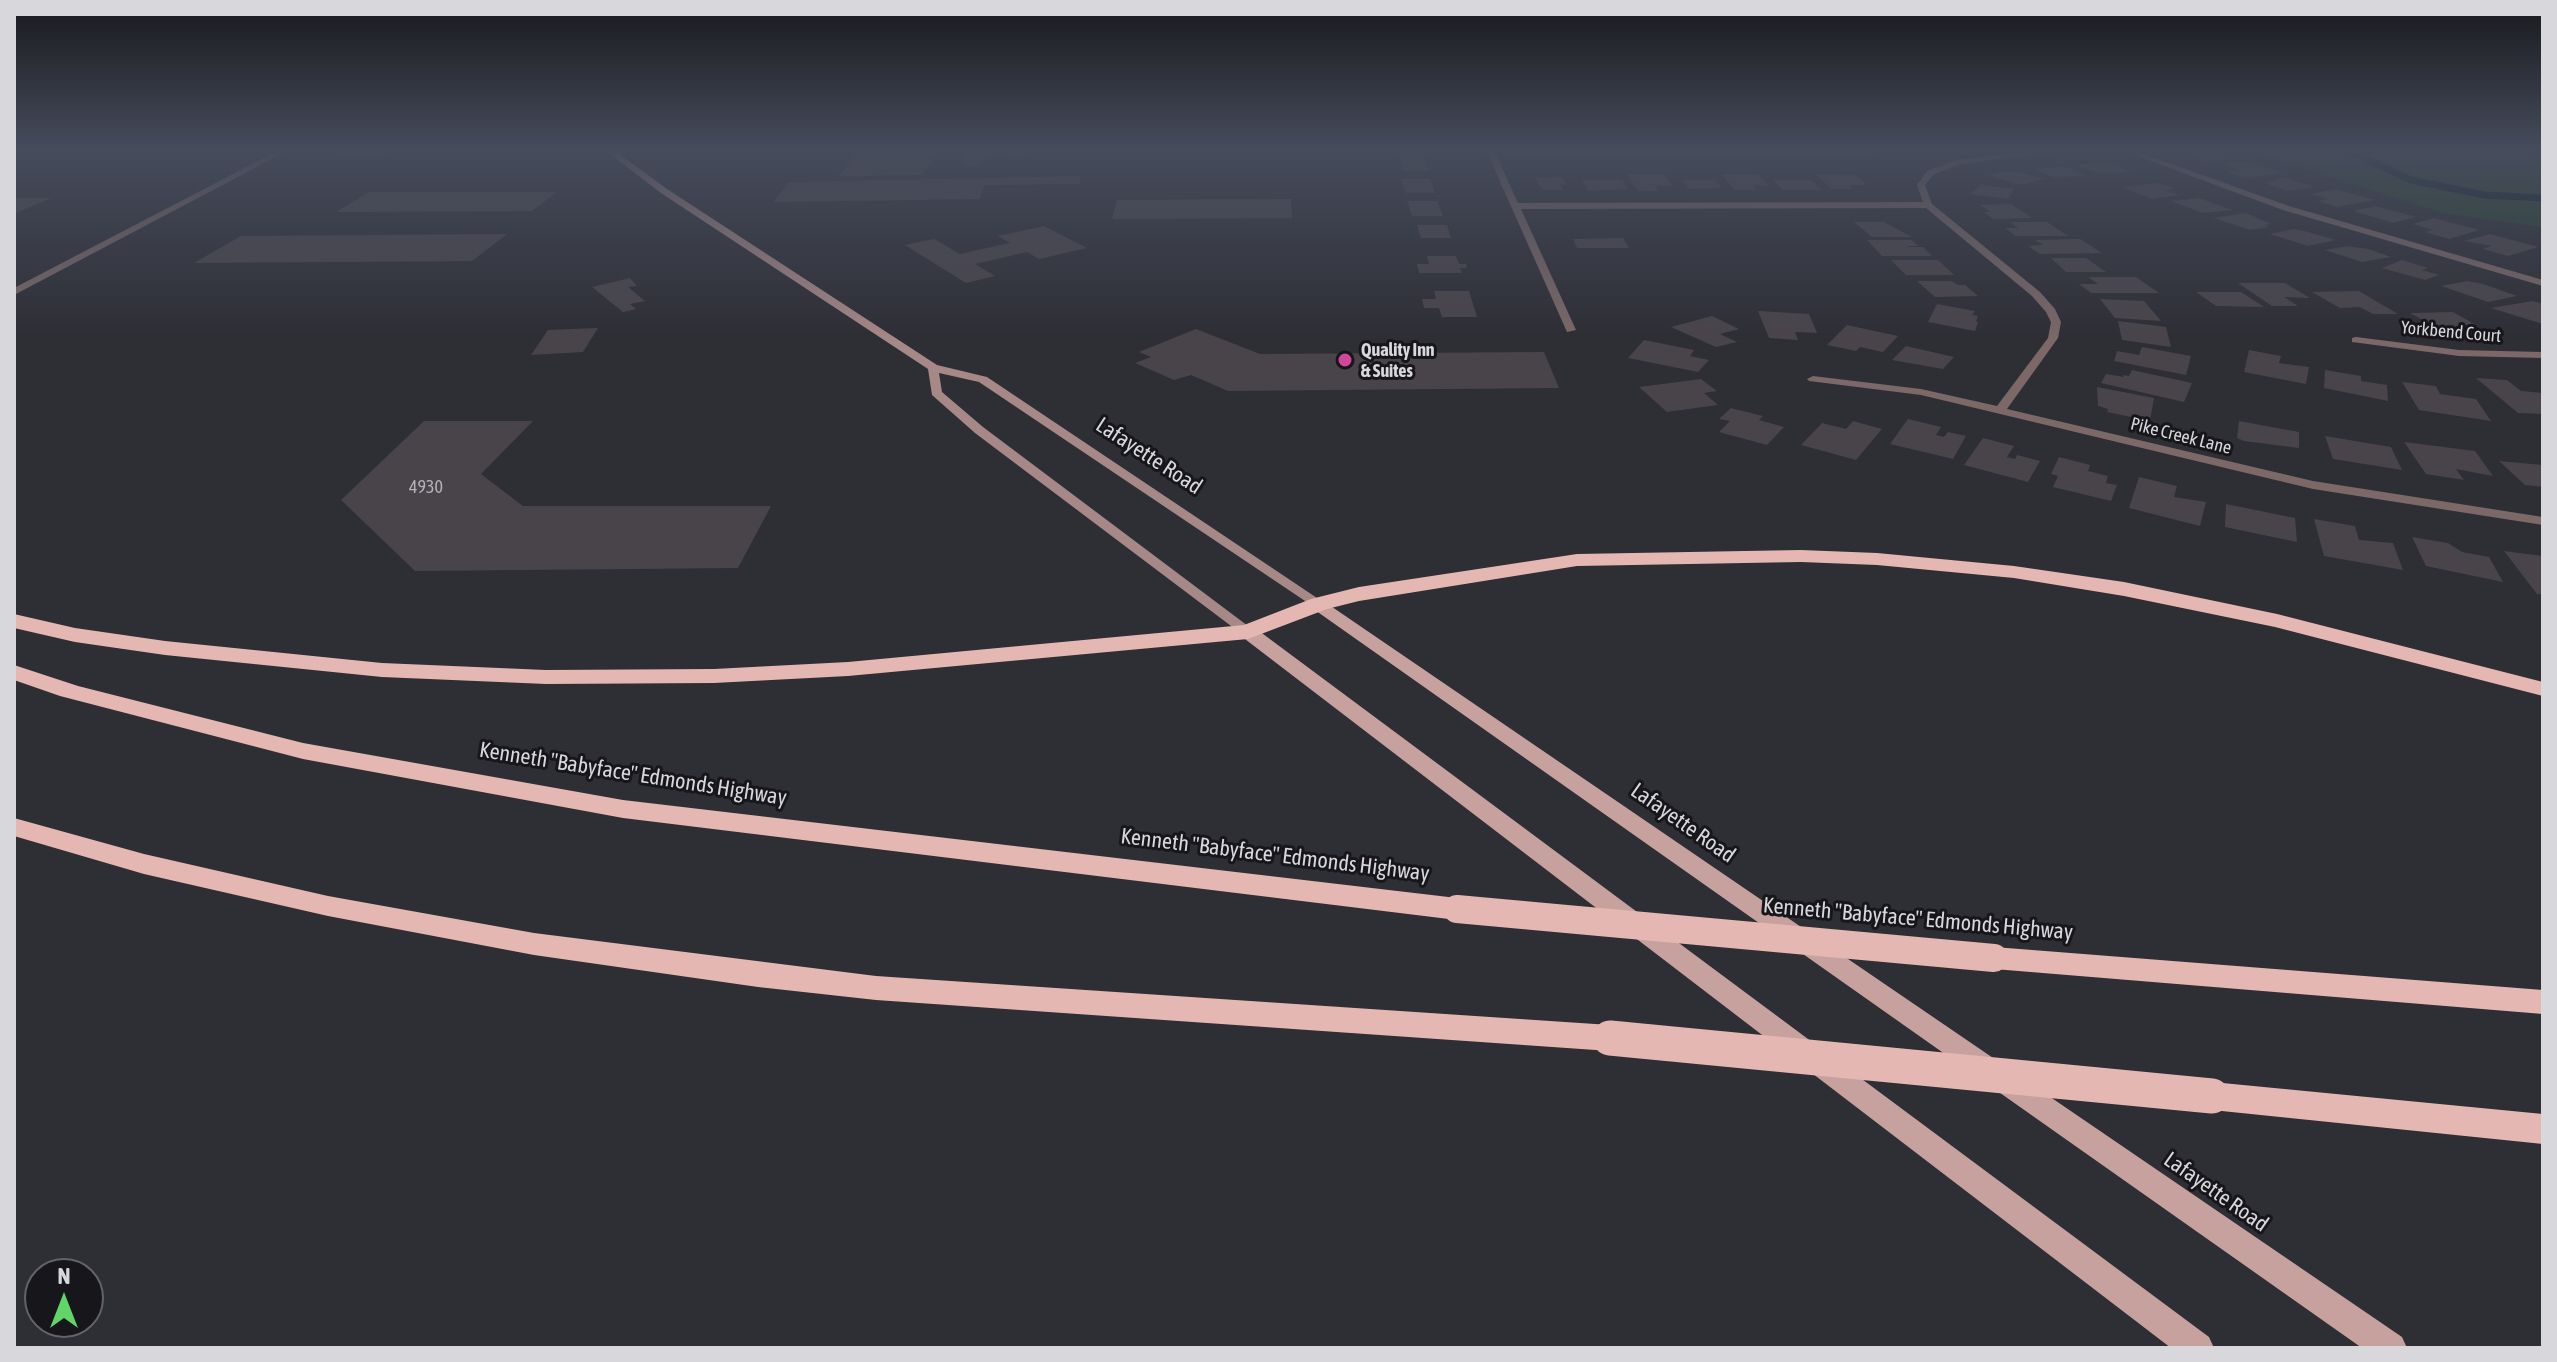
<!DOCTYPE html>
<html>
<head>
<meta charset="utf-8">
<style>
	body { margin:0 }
	#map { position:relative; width:2557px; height:1362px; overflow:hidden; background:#2e2e35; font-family:"Asap Condensed",sans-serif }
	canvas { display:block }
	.frame { position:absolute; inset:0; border:16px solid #d7d7dc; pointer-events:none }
	.north { position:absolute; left:24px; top:1258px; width:80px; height:80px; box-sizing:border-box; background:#17161a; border:2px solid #646368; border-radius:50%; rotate:0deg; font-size:22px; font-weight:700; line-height:32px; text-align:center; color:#d7d7dc }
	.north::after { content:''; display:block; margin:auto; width:28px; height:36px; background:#61d46a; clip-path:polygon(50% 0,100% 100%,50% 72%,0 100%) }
</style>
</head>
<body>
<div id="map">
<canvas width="2557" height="1362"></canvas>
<div class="frame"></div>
<div class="north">N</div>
</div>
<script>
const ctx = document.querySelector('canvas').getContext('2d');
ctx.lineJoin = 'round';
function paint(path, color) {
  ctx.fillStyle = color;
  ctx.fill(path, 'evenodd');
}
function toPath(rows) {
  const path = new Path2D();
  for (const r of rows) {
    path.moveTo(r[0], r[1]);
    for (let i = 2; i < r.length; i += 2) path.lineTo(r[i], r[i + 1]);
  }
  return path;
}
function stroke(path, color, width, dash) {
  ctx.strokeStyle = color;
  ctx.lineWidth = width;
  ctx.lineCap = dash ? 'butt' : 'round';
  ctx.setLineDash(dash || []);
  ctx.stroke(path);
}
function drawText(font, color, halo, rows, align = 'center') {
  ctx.font = font + ' "Asap Condensed",sans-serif';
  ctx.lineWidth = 6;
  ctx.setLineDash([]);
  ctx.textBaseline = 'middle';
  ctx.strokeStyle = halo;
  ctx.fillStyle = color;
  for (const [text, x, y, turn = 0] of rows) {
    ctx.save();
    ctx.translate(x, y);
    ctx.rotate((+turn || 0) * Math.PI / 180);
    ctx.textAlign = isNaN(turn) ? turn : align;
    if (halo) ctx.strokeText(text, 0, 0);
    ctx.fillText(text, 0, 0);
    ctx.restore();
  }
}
paint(toPath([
	[1502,150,1870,150,1878,157,1506,158],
	[2247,150,2504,150,2543,162,2543,227,2443,213]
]), '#27422c');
stroke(toPath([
	[2334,150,2358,155,2411,180,2484,195,2543,198]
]), '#001824', 7);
paint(toPath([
	[342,150,395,150,381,158,326,159],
	[859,150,938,150,922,175,839,176],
	[986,150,1028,150,1025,158,1008,158,1010,154,984,157,980,166,965,166,967,162,960,162,965,153],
	[1397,150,1431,150,1433,155,1424,155,1429,171,1404,171],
	[2212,150,2236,158,2205,162,2187,154],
	[2249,161,2284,173,2244,178,2227,172,2239,170,2221,164],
	[2074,164,2112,164,2131,172,2100,174],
	[2064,166,2087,175,2056,178,2033,169],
	[2002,172,2018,172,2044,179,2021,185,1989,175],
	[1627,174,1664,174,1673,186,1655,186,1658,191,1638,191],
	[1721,174,1758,174,1769,186,1753,186,1757,190,1735,190],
	[1816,174,1856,175,1867,185,1849,185,1853,189,1831,189],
	[1081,176,1079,184,985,185,979,199,773,202,789,182],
	[1562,177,1566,185,1560,185,1563,190,1548,190,1542,189,1535,178],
	[2284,177,2315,187,2287,191,2264,183],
	[1401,179,1430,179,1435,193,1406,193],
	[1582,180,1622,180,1628,189,1588,191],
	[1682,180,1715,180,1722,188,1689,189],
	[1773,180,1811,180,1822,190,1783,190],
	[2159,183,2175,189,2165,190,2180,195,2152,199,2122,187],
	[1981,184,1991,186,2014,189,2008,199,1970,194],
	[2336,189,2375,200,2337,207,2318,201,2328,199,2310,194],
	[369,192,557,192,532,211,336,212],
	[14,198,51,198,14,214],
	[2199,198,2232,210,2203,213,2171,201],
	[1291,199,1292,218,1112,219,1117,200],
	[1407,201,1437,201,1443,216,1412,216],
	[2011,204,2032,218,1993,219,1984,212,1991,212,1980,205],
	[2375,206,2416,217,2393,223,2353,211],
	[2246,213,2271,224,2264,225,2269,227,2250,230,2214,218],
	[2434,218,2479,230,2449,239,2425,232,2433,230,2413,224],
	[1854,222,1884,222,1912,237,1872,237],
	[2010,222,2047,222,2068,236,2016,236,2005,228,2018,228],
	[1417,225,1447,225,1451,238,1421,238],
	[1044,226,1087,248,1039,259,1027,252,975,264,995,276,966,283,905,245,934,239,960,254,1010,243,998,236],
	[2294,229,2308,232,2336,240,2308,246,2270,234],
	[507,234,472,261,194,263,241,236],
	[2490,234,2538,247,2508,256,2483,249,2492,246,2464,241],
	[1623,238,1629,248,1577,248,1573,239],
	[2080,239,2102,253,2040,254,2028,246,2043,245,2035,240],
	[1867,240,1912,240,1918,246,1907,246,1909,247,1923,247,1932,256,1882,256],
	[2347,246,2368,249,2391,257,2362,262,2325,250],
	[1427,256,1456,256,1459,264,1466,264,1467,268,1460,268,1462,273,1419,273,1417,264,1429,264],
	[2051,258,2086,258,2106,272,2066,272],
	[1891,260,1938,260,1954,275,1906,275],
	[2402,260,2428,268,2422,270,2439,275,2425,280,2382,268],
	[2088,277,2136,277,2159,293,2091,293,2079,284,2098,284],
	[630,278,637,286,628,287,645,301,630,304,636,309,623,312,592,287],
	[1917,281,1952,281,1958,285,1965,285,1978,296,1935,297],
	[2467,281,2483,284,2517,296,2488,302,2441,286],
	[2238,283,2285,283,2310,298,2284,297,2298,306,2272,306],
	[1434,291,1469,291,1477,317,1442,317,1439,308,1424,308,1422,299,1436,299],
	[2359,291,2398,314,2373,314,2360,307,2340,308,2312,292],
	[2196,292,2241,292,2264,307,2216,306],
	[2100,299,2144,301,2161,321,2115,318],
	[2533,301,2543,304,2543,324,2491,308],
	[1937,304,1975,311,1972,315,1978,316,1976,321,1978,322,1975,331,1928,322],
	[1758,311,1809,314,1817,333,1795,332,1798,340,1769,338],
	[2453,312,2476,325,2458,325,2464,329,2439,329,2410,313],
	[1712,316,1739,329,1720,334,1737,342,1716,347,1671,327],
	[2118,321,2166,327,2171,347,2122,340],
	[1847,325,1898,336,1883,352,1860,347,1856,351,1827,345],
	[598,328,583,352,531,355,548,330],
	[1196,329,1260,354,1544,352,1559,388,1228,391,1191,375,1174,380,1135,363,1151,357,1139,352],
	[1644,340,1694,350,1690,356,1709,360,1698,372,1628,358],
	[1906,346,1954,357,1943,369,1892,360],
	[2142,347,2191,356,2186,375,2114,361,2117,351,2139,355],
	[2249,350,2281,356,2279,363,2309,367,2306,384,2244,372],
	[2132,370,2192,383,2184,402,2101,383,2106,374,2124,377,2123,375,2129,376],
	[2325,370,2361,376,2361,381,2387,385,2388,401,2324,388],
	[2476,378,2507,380,2521,391,2543,393,2543,414,2518,413],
	[1701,379,1717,391,1704,393,1718,405,1667,412,1639,387],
	[2402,382,2436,386,2440,394,2476,399,2491,421,2419,410],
	[2097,387,2154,398,2150,421,2107,412,2108,409,2098,406],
	[1731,408,1763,416,1759,420,1784,427,1767,445,1719,432,1730,421,1719,419],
	[1908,419,1941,427,1936,435,1944,437,1948,432,1966,436,1953,459,1890,444],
	[424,421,533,421,481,474,523,506,771,506,738,568,415,571,341,500],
	[1853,421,1882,429,1856,460,1801,445,1822,423,1846,429],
	[2239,421,2299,432,2299,448,2244,441,2237,438],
	[2325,436,2391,447,2402,470,2333,459],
	[1983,438,2014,446,2007,457,2015,459,2017,455,2040,461,2028,482,1964,465],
	[2404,442,2475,451,2493,476,2456,469,2464,480,2426,474],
	[2059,457,2090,465,2088,471,2108,476,2106,483,2117,485,2111,501,2053,487,2058,476,2051,474],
	[2499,461,2543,465,2543,487,2525,485],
	[2139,477,2177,486,2174,497,2206,502,2200,526,2129,508],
	[2226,504,2295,518,2297,542,2225,527],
	[2314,519,2355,526,2359,540,2393,543,2403,570,2324,556],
	[2412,537,2448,543,2462,552,2489,557,2503,582,2426,566],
	[2504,551,2543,556,2543,594,2537,594]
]), '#49444a');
paint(toPath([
	[279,150,289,150,14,295,14,288,279,150],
	[1486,150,1494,150,1518,203,1923,202,1917,185,1927,171,1956,160,2045,150,2068,150,1960,164,1933,175,1925,185,1932,204,2040,292,2055,309,2061,322,2058,338,2007,409,2313,481,2543,517,2543,525,2313,489,1921,395,1809,381,1807,379,1813,376,1921,389,1997,406,2048,338,2051,322,2046,312,2032,296,1926,208,1521,209,1576,330,1567,332,1486,150],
	[2121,150,2132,150,2289,206,2543,280,2543,286,2283,210,2121,150],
	[2356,337,2459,350,2543,352,2543,358,2459,356,2352,342,2352,338,2356,337]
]), '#7b6867');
paint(toPath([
	[605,150,614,150,667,189,937,365,987,377,1326,604,1319,608,1314,607,979,382,939,373,942,392,983,427,1256,632,1253,635,1243,635,975,433,932,395,928,369,661,193,605,150]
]), '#a68886');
paint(toPath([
	[1319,598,2402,1337,2407,1348,2362,1348,1312,608,1310,604,1319,598],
	[1248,626,1255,628,2209,1337,2214,1348,2171,1348,1241,636,1238,632,1248,626]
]), '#c7a19e');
paint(toPath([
	[1801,550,1877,553,2014,566,2124,582,2277,614,2543,682,2543,696,2275,627,2124,596,2014,578,1877,565,1801,562,1577,566,1359,601,1327,609,1248,639,848,676,714,683,546,684,382,677,165,655,75,642,14,628,14,614,75,628,165,641,382,663,546,670,714,669,848,662,1244,625,1311,599,1359,587,1577,554,1801,550],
	[14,665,78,686,303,743,623,800,1457,898,1467,902,1472,909,1467,916,1457,920,623,818,303,759,60,696,14,680,14,665],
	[14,818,144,854,328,896,534,933,876,976,1610,1025,1621,1029,1626,1038,1621,1047,1610,1051,876,1000,758,987,534,955,328,916,144,874,14,836,14,818],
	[1994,947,2543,990,2543,1014,1994,969,1983,966,1979,958,1983,950,1994,947],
	[2212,1082,2543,1114,2543,1144,2212,1110,2200,1106,2195,1096,2200,1086,2212,1082]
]), '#e5b7b3');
stroke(toPath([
	[1457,909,1994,958]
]), '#e5b7b3', 28);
stroke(toPath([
	[1610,1038,2212,1096]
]), '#e5b7b3', 35);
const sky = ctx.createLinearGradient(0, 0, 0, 340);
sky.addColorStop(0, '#19191d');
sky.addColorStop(0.44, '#464c5c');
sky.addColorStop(1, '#464c5c00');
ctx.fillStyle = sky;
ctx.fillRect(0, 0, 2557, 340);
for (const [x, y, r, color] of [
	[1345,360,8,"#d1479c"]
]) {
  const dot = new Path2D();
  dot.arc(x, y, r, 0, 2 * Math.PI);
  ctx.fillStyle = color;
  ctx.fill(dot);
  stroke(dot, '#17161a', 3);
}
drawText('18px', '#d7d7dc', '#17161a', [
	["Yorkbend Court",2451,332,5],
	["Pike Creek Lane",2181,436,14]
]);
drawText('bold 18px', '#d7d7dc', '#17161a', [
	["Quality Inn",1361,350],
	["& Suites",1361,371]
], 'left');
drawText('18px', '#b4b2b8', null, [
	["4930",426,487]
]);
drawText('22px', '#d7d7dc', '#17161a', [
	["Lafayette Road",1149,456,33],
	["Kenneth \"Babyface\" Edmonds Highway",633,774,9],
	["Lafayette Road",1683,823,35],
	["Kenneth \"Babyface\" Edmonds Highway",1275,855,7],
	["Kenneth \"Babyface\" Edmonds Highway",1918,919,5],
	["Lafayette Road",2216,1192,35]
]);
</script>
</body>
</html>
